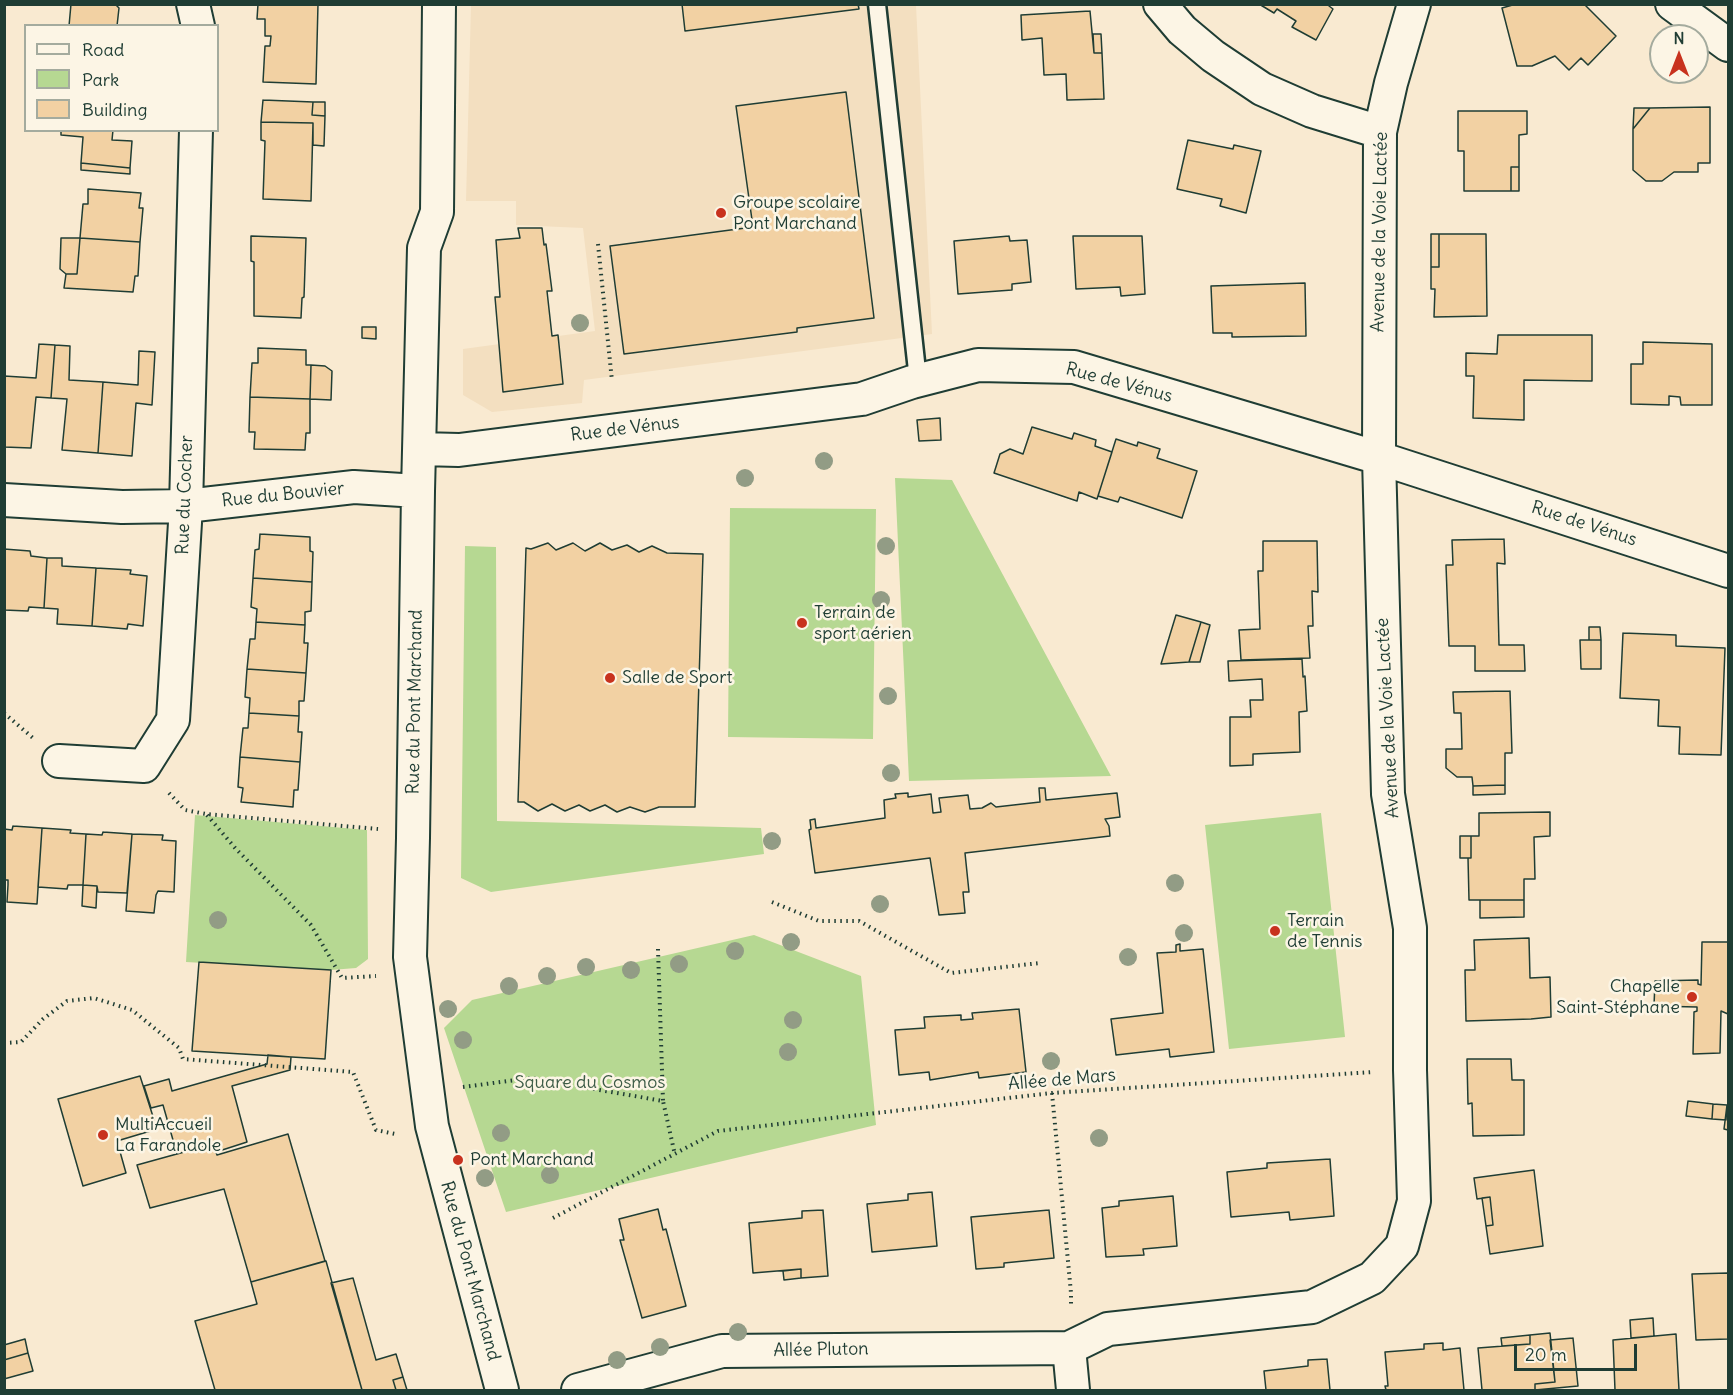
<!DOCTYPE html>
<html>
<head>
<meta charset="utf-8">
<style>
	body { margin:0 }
	#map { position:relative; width:1733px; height:1395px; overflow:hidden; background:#f9ead1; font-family:Delius,sans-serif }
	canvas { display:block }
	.frame { position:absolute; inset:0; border:6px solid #1f3d34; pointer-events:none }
	.legend { position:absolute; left:24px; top:24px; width:195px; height:108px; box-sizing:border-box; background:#fcf5e5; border:2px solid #a4ab9e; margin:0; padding:8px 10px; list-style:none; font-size:18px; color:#1f3d34 }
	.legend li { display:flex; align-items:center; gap:12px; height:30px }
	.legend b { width:30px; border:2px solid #a4ab9e }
	.north { position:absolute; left:1649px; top:24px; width:60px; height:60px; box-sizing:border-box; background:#fcf5e5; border:2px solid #a4ab9e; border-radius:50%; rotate:0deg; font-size:16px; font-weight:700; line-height:24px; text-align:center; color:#1f3d34 }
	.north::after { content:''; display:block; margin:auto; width:21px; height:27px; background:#c8321e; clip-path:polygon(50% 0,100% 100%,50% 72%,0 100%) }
	.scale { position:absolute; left:1514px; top:1344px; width:123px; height:27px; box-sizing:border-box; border:3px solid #1f3d34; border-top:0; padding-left:8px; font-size:18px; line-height:21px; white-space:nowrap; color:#1f3d34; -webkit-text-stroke:4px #fcf5e5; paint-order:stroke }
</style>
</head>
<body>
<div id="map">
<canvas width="1733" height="1395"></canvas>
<div class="frame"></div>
<ul class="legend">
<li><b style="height:8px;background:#fcf5e5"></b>Road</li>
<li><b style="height:16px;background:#b6d892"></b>Park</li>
<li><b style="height:16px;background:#f2d1a3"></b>Building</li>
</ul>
<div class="north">N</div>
<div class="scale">20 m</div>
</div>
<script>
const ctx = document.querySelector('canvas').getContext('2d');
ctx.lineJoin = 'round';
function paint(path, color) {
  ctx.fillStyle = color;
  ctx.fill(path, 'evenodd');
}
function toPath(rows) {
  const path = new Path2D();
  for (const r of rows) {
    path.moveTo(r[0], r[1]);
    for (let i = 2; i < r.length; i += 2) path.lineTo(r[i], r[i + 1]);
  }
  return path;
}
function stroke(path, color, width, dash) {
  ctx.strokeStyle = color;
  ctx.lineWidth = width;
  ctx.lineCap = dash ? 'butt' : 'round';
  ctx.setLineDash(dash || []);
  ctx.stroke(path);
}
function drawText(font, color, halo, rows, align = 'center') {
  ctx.font = font + ' Delius,sans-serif';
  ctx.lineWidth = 5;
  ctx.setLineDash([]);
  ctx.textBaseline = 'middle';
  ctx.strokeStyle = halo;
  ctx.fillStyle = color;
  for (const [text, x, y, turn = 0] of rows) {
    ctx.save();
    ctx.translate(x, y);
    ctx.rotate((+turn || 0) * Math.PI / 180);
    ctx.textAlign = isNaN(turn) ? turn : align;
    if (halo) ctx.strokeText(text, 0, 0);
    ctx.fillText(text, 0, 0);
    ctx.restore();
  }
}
paint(toPath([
	[471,5,916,5,932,334,584,380,582,403,492,412,463,395,463,349,595,331,583,228,516,225,516,201,466,201]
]), '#f3dfc0');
paint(toPath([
	[895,478,952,480,1111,776,909,781],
	[730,508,876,509,873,739,728,737],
	[465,546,496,547,497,821,761,828,764,854,491,892,461,878],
	[1321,813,1345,1037,1229,1049,1205,825],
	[195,815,367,830,368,959,356,968,331,970,186,962],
	[754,935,861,976,876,1125,506,1212,444,1028,472,1000]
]), '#b6d892');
const building = toPath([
	[71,4,115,4,119,8,117,26,69,26,71,4],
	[258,4,318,4,316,84,263,82,265,46,270,46,271,36,265,36,265,19,257,19,258,4],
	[682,4,858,4,859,9,685,31,682,4],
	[1259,4,1331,4,1329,6,1333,9,1316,40,1292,27,1296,21,1277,9,1274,13,1259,4],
	[1516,4,1584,4,1616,36,1588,65,1581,58,1569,70,1555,56,1532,66,1517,66,1502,8,1516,4],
	[1090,11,1094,53,1102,53,1104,99,1067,100,1066,74,1044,75,1042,38,1022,40,1021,15,1090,11],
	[1093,34,1101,34,1102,53,1094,53,1093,34],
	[846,92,874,318,797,328,797,332,624,354,610,246,753,227,736,106,846,92],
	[263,100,313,102,312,115,325,116,324,146,313,145,313,123,261,122,263,100],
	[313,102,325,102,325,116,312,115,313,102],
	[1710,107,1710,163,1698,163,1698,172,1674,172,1662,181,1646,181,1633,170,1633,129,1650,108,1710,107],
	[1634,108,1650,108,1633,129,1634,108],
	[1458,111,1527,111,1527,134,1519,135,1519,167,1511,167,1511,191,1464,191,1464,151,1458,151,1458,111],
	[261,122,313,123,311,201,263,199,265,141,261,140,261,122],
	[61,130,113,130,112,140,132,141,130,168,81,163,83,137,61,135,61,130],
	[1188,140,1233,149,1234,145,1261,151,1246,213,1220,206,1222,199,1177,189,1188,140],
	[81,163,130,168,130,174,81,170,81,163],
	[1511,167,1519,167,1519,191,1511,191,1511,167],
	[88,189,141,193,139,208,143,208,140,242,80,238,83,204,88,204,88,189],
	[518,228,542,228,544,245,546,244,552,291,547,291,552,336,558,335,563,384,503,392,495,297,500,297,496,240,520,238,518,228],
	[1431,234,1439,234,1439,267,1431,267,1431,234],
	[1439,234,1486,234,1487,316,1434,317,1435,289,1431,289,1431,267,1439,267,1439,234],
	[251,236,306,238,304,297,302,298,301,318,254,316,254,262,251,261,251,236],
	[1009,236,1010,241,1027,240,1031,282,1012,284,1012,290,958,294,954,241,1009,236],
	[1073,236,1142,236,1145,294,1121,296,1120,287,1076,289,1073,236],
	[61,238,80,238,77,274,66,274,60,269,61,238],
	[80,238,140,242,138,276,135,276,133,292,64,288,66,274,77,274,80,238],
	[1305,283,1306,336,1232,337,1232,333,1213,333,1211,286,1305,283],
	[362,327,376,327,376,339,362,338,362,327],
	[1498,335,1592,335,1592,381,1524,380,1524,420,1473,418,1474,376,1466,376,1466,353,1497,354,1498,335],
	[1643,342,1712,344,1712,405,1681,405,1680,397,1669,396,1669,405,1631,404,1631,364,1643,364,1643,342],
	[39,344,55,345,51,398,36,397,31,448,4,447,4,376,36,378,39,344],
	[55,345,70,346,69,380,103,382,98,453,62,450,67,399,51,398,55,345],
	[258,348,306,350,306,365,311,365,310,399,250,397,252,363,258,363,258,348],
	[139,351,155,352,152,405,136,403,132,456,98,453,103,382,138,385,139,351],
	[311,365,325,366,332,371,331,400,310,399,311,365],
	[250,397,310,399,310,433,306,433,305,450,254,449,255,432,249,432,250,397],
	[940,418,941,440,919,441,917,420,940,418],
	[1032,427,1072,439,1074,433,1096,440,1095,446,1112,452,1097,499,1079,492,1077,501,994,473,1000,454,1010,449,1023,454,1032,427],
	[1116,439,1137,446,1138,442,1160,449,1157,458,1197,471,1182,518,1120,497,1118,502,1098,496,1116,439],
	[260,534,310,537,310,551,313,552,312,582,253,578,255,550,259,549,260,534],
	[1504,539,1505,564,1497,563,1499,645,1524,645,1525,671,1475,671,1475,646,1449,646,1446,565,1453,565,1452,540,1504,539],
	[1263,541,1317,541,1318,592,1312,591,1313,626,1308,626,1310,658,1241,660,1239,630,1260,629,1258,571,1263,571,1263,541],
	[548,543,556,550,573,543,585,551,600,543,612,550,627,545,639,552,652,546,667,553,703,554,695,807,659,807,645,812,630,807,617,812,605,805,590,811,579,805,565,811,552,804,538,811,524,802,518,802,526,548,531,549,548,543],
	[4,549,30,551,31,556,47,558,44,608,29,607,28,611,4,610,4,549],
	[47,558,62,558,62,566,96,568,92,626,57,624,58,609,44,608,47,558],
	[96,568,131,570,130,574,147,576,143,626,128,624,127,629,92,626,96,568],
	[253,578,312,582,311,611,305,612,305,625,256,622,257,609,251,607,253,578],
	[1176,615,1201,622,1189,662,1161,664,1176,615],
	[256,622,305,625,304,643,308,643,306,673,247,669,250,639,255,639,256,622],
	[1201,622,1210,625,1200,662,1189,662,1201,622],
	[1589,627,1600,627,1601,640,1589,640,1589,627],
	[1623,633,1676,635,1676,646,1725,648,1721,755,1679,754,1680,727,1658,726,1659,700,1620,698,1623,633],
	[1580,640,1601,640,1601,669,1581,669,1580,640],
	[1302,659,1303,677,1305,676,1307,711,1299,712,1300,752,1253,754,1253,765,1230,766,1230,717,1251,717,1250,700,1263,700,1262,679,1229,681,1228,661,1302,659],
	[247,669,306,673,304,701,299,701,299,716,249,713,250,698,245,697,247,669],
	[1510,691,1512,753,1505,753,1505,785,1473,786,1472,777,1457,777,1446,768,1446,749,1462,749,1461,713,1454,713,1453,692,1510,691],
	[249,713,299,716,298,732,302,732,300,762,240,757,243,728,248,728,249,713],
	[240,757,300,762,298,790,294,790,293,807,241,802,243,788,238,787,240,757],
	[1505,785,1505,794,1473,795,1473,786,1505,785],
	[1039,788,1045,788,1046,800,1117,793,1120,817,1105,819,1109,826,1110,836,965,853,969,892,963,892,965,913,939,915,930,858,815,873,809,830,811,829,810,820,815,819,816,828,885,818,884,800,896,798,895,794,908,793,908,797,931,794,933,813,941,812,939,798,968,795,970,809,982,808,991,803,996,807,1040,802,1039,788],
	[1550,812,1550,836,1534,837,1535,879,1524,879,1524,900,1469,900,1468,858,1471,858,1471,836,1479,836,1479,813,1550,812],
	[13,826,42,828,37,904,7,902,8,885,8,880,4,880,4,829,12,830,13,826],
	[42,828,71,830,70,833,86,834,83,885,68,885,67,889,38,887,42,828],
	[103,832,132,834,127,893,98,892,97,886,83,885,86,834,102,835,103,832],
	[132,834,163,835,162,840,176,841,174,892,158,891,156,895,154,913,126,911,132,834],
	[1460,836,1471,836,1471,858,1460,858,1460,836],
	[83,885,97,886,96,908,82,906,83,885],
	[1480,900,1524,900,1524,917,1480,918,1480,900],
	[1529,938,1530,978,1550,977,1551,1017,1531,1019,1466,1021,1465,970,1475,970,1474,940,1529,938],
	[1702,942,1728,942,1728,1014,1721,1011,1720,1053,1693,1054,1694,1012,1697,1011,1697,1007,1654,1006,1655,981,1698,980,1698,984,1701,985,1702,942],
	[1180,944,1180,951,1203,949,1214,1052,1170,1057,1169,1049,1116,1055,1111,1019,1163,1013,1157,953,1176,952,1176,945,1180,944],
	[199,962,331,970,325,1059,192,1051,199,962],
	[1019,1009,1026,1072,979,1078,978,1072,930,1080,929,1072,899,1075,895,1030,925,1028,924,1017,961,1015,961,1020,973,1019,972,1013,1019,1009],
	[268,1055,291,1057,290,1070,232,1086,247,1142,216,1152,213,1144,177,1154,163,1105,151,1108,144,1086,169,1079,172,1091,267,1064,268,1055],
	[1467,1059,1511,1059,1512,1080,1524,1080,1524,1135,1473,1136,1472,1103,1468,1104,1467,1059],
	[140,1076,157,1129,117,1141,126,1173,83,1186,58,1099,140,1076],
	[1688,1101,1713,1104,1712,1119,1686,1116,1688,1101],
	[1713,1104,1727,1105,1726,1120,1712,1119,1713,1104],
	[1727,1105,1728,1105,1728,1130,1724,1129,1727,1105],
	[288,1134,325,1261,251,1282,224,1189,150,1208,137,1165,213,1144,217,1155,288,1134],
	[1330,1159,1334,1216,1290,1220,1289,1212,1231,1217,1227,1172,1267,1168,1267,1163,1330,1159],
	[1534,1170,1543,1246,1490,1254,1486,1226,1493,1225,1490,1197,1477,1199,1474,1178,1534,1170],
	[932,1192,937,1246,872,1252,867,1204,908,1200,908,1194,932,1192],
	[1173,1196,1177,1246,1143,1249,1144,1255,1106,1257,1102,1208,1119,1206,1119,1201,1173,1196],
	[1490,1197,1493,1225,1486,1226,1482,1198,1490,1197],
	[658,1209,663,1230,666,1229,686,1306,642,1318,620,1240,624,1240,619,1219,658,1209],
	[823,1210,828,1276,801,1278,801,1269,753,1273,749,1223,802,1218,802,1211,823,1210],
	[1049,1210,1054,1258,1004,1263,1004,1267,976,1269,971,1217,1049,1210],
	[326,1261,362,1390,215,1390,195,1321,257,1304,251,1282,326,1261],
	[801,1269,801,1278,784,1280,783,1271,801,1269],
	[1728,1273,1728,1339,1696,1340,1692,1274,1728,1273],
	[353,1278,376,1360,396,1354,403,1377,393,1380,396,1390,362,1390,331,1283,353,1278],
	[1653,1318,1654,1336,1631,1338,1630,1320,1653,1318],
	[1550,1333,1555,1382,1535,1384,1535,1390,1482,1390,1478,1348,1530,1344,1530,1335,1550,1333],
	[1676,1334,1679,1390,1615,1390,1613,1340,1676,1334],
	[1530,1335,1530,1344,1502,1346,1501,1338,1530,1335],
	[1573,1338,1578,1386,1535,1390,1535,1384,1555,1382,1550,1340,1573,1338],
	[25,1339,28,1353,4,1360,4,1345,25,1339],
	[1443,1343,1443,1350,1460,1348,1464,1390,1386,1390,1385,1386,1388,1386,1385,1352,1424,1349,1424,1344,1443,1343],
	[28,1353,33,1371,4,1379,4,1360,28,1353],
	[1327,1359,1330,1390,1266,1390,1264,1371,1308,1366,1308,1360,1327,1359],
	[403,1377,407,1390,396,1390,393,1380,403,1377]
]);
paint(building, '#f2d1a3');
stroke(building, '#1f3d34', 1.5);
const service = toPath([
	[877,4,918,380]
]);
const minor = toPath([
	[193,4,198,26],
	[439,4,437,212,424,248,418,491,413,838,410,957,432,1126,502,1390],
	[1160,4,1182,30,1213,56,1262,89,1312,111,1380,132],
	[1672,4,1728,45],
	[420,449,459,450,862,399,912,382,978,365,1074,367,1379,458,1728,571],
	[4,500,122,507,186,506,354,487,418,491],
	[59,761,144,766,173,720,186,506,196,130],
	[578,1390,722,1351,1069,1348],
	[1073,1390,1069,1348,1108,1329,1312,1307,1372,1278,1402,1246,1414,1201,1410,1070,1410,928,1388,794,1379,458,1380,132,1391,83,1414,4]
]);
stroke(service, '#1f3d34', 21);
stroke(minor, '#1f3d34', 36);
stroke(toPath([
	[598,244,612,381],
	[4,713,33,738],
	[169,793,185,810,206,814,378,829],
	[207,815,236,849,311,925,342,978,376,976],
	[772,902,819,921,859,921,951,973,1040,963],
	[658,949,663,1101],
	[4,1043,21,1042,43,1019,67,1001,94,998,132,1010,179,1048,183,1059,353,1072,376,1130,395,1134],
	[463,1087,531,1078,663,1101,675,1155],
	[1052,1093,1071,1293,1071,1307],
	[553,1218,718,1131,1052,1093,1373,1072]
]), '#1f3d34', 4, [1.5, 4.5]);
stroke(service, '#fcf5e5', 16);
stroke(minor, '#fcf5e5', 32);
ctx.fillStyle = '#929c85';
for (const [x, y] of [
	[580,323],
	[824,461],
	[745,478],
	[886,546],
	[881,600],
	[888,696],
	[891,773],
	[772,841],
	[1175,883],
	[880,904],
	[218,920],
	[1184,933],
	[791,942],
	[735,951],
	[1128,957],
	[679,964],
	[586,967],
	[631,970],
	[547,976],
	[509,986],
	[448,1009],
	[793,1020],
	[463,1040],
	[788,1052],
	[1051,1061],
	[501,1133],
	[1099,1138],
	[550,1175],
	[485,1178],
	[738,1332],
	[660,1347],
	[617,1360]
]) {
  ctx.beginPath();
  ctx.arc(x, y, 9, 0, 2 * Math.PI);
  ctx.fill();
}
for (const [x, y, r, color] of [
	[721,213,6,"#c8321e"],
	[802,623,6,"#c8321e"],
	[610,678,6,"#c8321e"],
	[1275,931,6,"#c8321e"],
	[1692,997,6,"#c8321e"],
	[103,1135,6,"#c8321e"],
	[458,1160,6,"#c8321e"]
]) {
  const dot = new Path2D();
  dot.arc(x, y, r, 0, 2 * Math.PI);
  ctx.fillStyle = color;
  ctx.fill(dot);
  stroke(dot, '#fcf5e5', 2);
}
drawText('18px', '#1f3d34', '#fcf5e5', [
	["Groupe scolaire",733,203],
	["Pont Marchand",733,224],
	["Terrain de",814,613],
	["sport aérien",814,634],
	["Salle de Sport",622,678],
	["Terrain",1287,921],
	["de Tennis",1287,942],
	["Chapelle",1680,987,"right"],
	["Saint-Stéphane",1680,1008,"right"],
	["MultiAccueil",115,1125],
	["La Farandole",115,1146],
	["Pont Marchand",470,1160]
], 'left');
drawText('18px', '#1f3d34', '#fcf5e5', [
	["Avenue de la Voie Lactée",1380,232,-89],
	["Rue de Vénus",1119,383,15],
	["Rue de Vénus",625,429,-7],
	["Rue du Cocher",185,495,-88],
	["Rue du Bouvier",283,495,-6],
	["Rue de Vénus",1584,524,18],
	["Rue du Pont Marchand",415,702,-89],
	["Avenue de la Voie Lactée",1388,718,-93],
	["Allée de Mars",1062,1080,-5],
	["Rue du Pont Marchand",470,1271,75],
	["Allée Pluton",821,1350,-1]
]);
drawText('18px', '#3d5c47', '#fcf5e5', [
	["Square du Cosmos",590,1083]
]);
</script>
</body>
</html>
